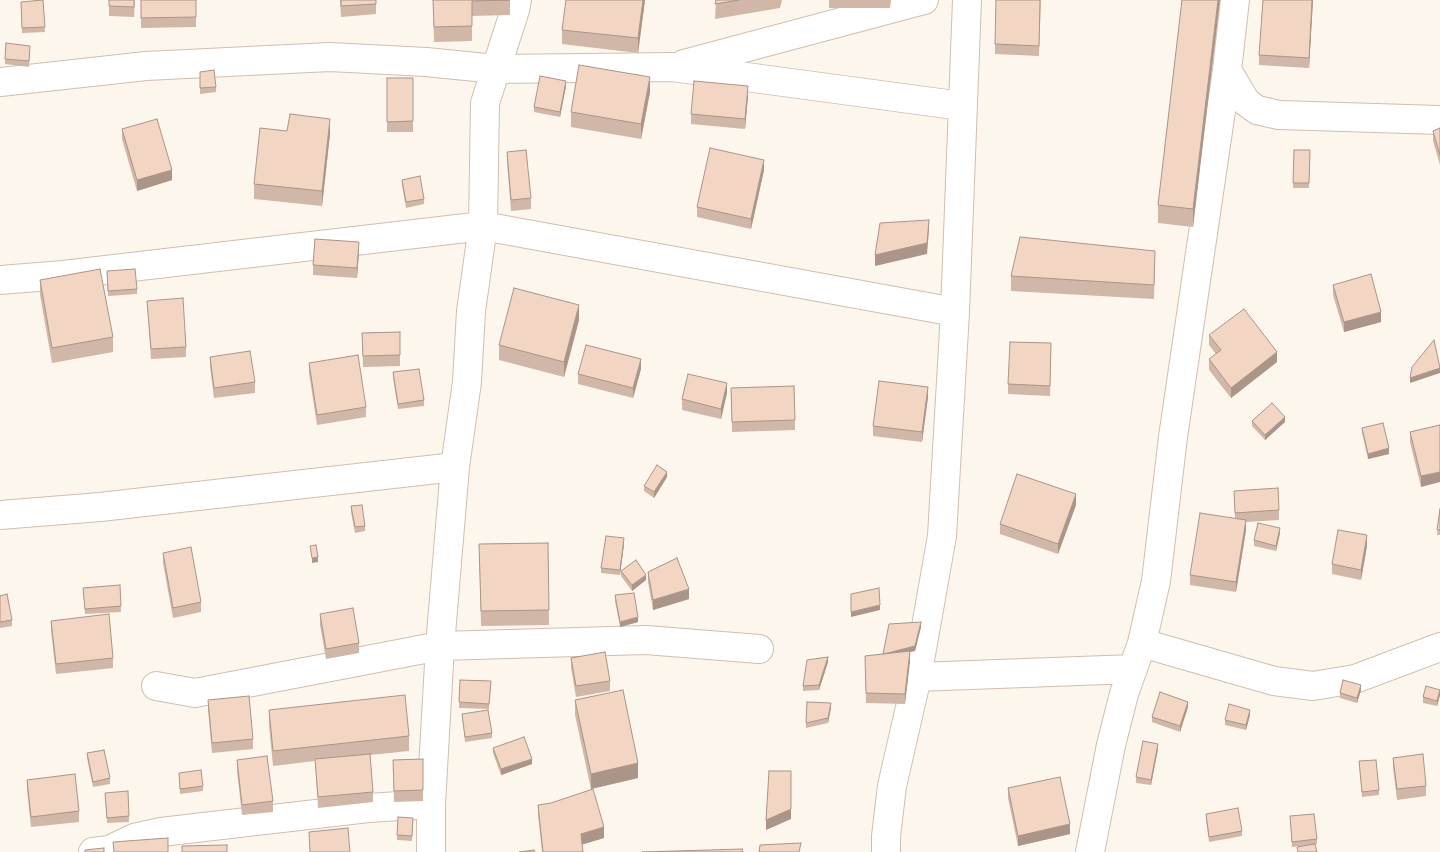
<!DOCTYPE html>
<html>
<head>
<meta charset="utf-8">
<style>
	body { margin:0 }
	canvas { display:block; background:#fdf6ec }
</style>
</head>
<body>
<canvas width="1440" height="852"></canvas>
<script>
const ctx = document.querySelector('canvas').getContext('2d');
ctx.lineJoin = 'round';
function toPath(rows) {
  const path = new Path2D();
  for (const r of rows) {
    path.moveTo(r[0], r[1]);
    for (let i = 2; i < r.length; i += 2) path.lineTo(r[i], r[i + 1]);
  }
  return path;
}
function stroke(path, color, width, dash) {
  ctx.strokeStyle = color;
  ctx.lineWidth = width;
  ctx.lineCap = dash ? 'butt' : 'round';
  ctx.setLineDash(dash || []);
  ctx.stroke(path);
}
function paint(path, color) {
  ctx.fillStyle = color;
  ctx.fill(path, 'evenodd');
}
const minor = toPath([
	[684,64,924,0],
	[1227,70,1246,102,1257,110,1279,115,1440,120],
	[0,82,146,66,330,57,426,62,496,69,672,67,962,106],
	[0,280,63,275,483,226,955,312],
	[0,515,100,507,455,467],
	[1142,643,1274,681,1313,686,1355,679,1440,647],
	[917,677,1133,669],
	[156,686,195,693,440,646,646,640,759,649],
	[93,852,109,850,134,838,161,832,368,808,431,804],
	[431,852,431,804,440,646,455,467,467,382,471,311,483,226,485,103,515,10,517,0],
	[886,852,886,836,892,786,917,677,942,536,955,312,967,0],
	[1090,852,1111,745,1124,694,1142,643,1156,581,1173,437,1227,70,1235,0]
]);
stroke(minor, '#d1beb0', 30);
stroke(minor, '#fff', 28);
paint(toPath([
	[43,0,45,32,22,33,21,2],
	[109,0,135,0,134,17,109,16],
	[141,0,196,0,196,27,141,28],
	[340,0,376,0,376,14,341,17],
	[433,0,510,0,510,15,472,16,472,41,434,42],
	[645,0,638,53,562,44,562,30],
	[716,0,782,0,780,8,715,19],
	[829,0,891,0,890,8,829,8],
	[1041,0,1039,56,995,54,995,44],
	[1220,0,1193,227,1158,223,1158,205],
	[1313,0,1309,68,1259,65,1259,55],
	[30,51,29,67,5,64,5,59],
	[200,72,216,87,216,92,200,94],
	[387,78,413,78,413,132,387,132],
	[566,86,560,117,534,112,534,107],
	[650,92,641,139,571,127,571,112],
	[748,96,745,129,691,124,691,114],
	[1440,128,1440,165,1433,141,1433,131],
	[122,129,172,180,137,191,122,139],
	[330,134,322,206,254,199,254,184],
	[1294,150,1310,150,1309,188,1293,188],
	[507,152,531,198,531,209,511,211,507,162],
	[764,170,751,229,697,217,697,207],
	[402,180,424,199,424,204,406,208,402,185],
	[359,252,357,278,313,275,313,265],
	[1155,266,1154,299,1011,291,1011,276],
	[107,271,137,289,137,294,108,296],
	[40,280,113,337,113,352,52,363,40,295],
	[1333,285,1381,322,1344,332,1333,295],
	[147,301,186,347,186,357,151,359],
	[579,320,564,377,499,360,499,345],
	[400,332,400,366,363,367,362,333],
	[1209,335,1277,362,1231,398,1209,370,1209,359,1216,354,1209,345],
	[1051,343,1050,396,1008,394,1008,384],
	[210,357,255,382,255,393,214,398,210,367],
	[309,363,366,407,366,417,317,425,309,373],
	[641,369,633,398,578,384,578,374],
	[393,372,424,400,424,406,398,409,393,378],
	[794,386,795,430,732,432,731,388],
	[727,393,721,419,682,410,682,399],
	[928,397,922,442,873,436,873,426],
	[1252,421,1285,422,1265,440,1252,426],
	[1440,425,1421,487,1410,442,1410,432],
	[1362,428,1389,454,1368,459,1362,433],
	[667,477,654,498,644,491,644,486],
	[1234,491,1279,510,1279,520,1246,522,1246,530,1236,592,1190,585,1190,575,1235,518],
	[1076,505,1058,554,1000,534,1000,524],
	[351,506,365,526,365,531,355,533,351,512],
	[1440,509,1440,535,1437,535],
	[1280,533,1276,551,1254,546,1254,540],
	[548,543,549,625,481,626,479,544],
	[624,544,620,575,601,573,601,568],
	[1367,546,1361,580,1332,574,1332,564],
	[163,553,201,602,201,612,173,618,163,563],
	[621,571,646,580,632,591,621,576],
	[648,572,689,599,653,610,648,582],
	[120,585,121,612,85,614,83,588],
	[615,595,638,622,620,627,615,601],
	[0,596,12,620,12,626,0,628],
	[320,614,359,643,359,653,326,659,320,625],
	[51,621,113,658,113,668,56,674,51,631],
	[921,627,915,651,910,652,910,661,905,704,866,703,865,656,883,654],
	[571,658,610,681,610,691,576,697,571,668],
	[828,662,819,690,803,691,803,686],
	[460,680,491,681,489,709,459,708],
	[1361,690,1357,703,1340,698,1340,693],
	[1440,695,1437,706,1423,703,1423,697],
	[208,700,253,739,253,749,212,753,208,710],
	[575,700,638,778,591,789,575,715],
	[1188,707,1180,732,1152,722,1152,717],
	[831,708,828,723,806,728,806,723],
	[269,710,409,736,409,751,370,755,373,792,373,802,318,808,315,761,273,766,269,725],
	[462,714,492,733,492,738,465,742],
	[1250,715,1246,730,1225,725,1225,720],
	[493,748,532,764,501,775,493,753],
	[1158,749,1151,785,1136,783,1136,777],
	[87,753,110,778,110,784,93,787,87,758],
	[1393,758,1426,786,1426,796,1397,800,1393,768],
	[423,759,423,801,394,802,393,760],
	[237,760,273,801,273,812,242,815,237,771],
	[1359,761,1379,790,1379,795,1362,797],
	[179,773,203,786,203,791,180,794],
	[27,780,79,811,79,822,31,827,27,790],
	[1008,788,1070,834,1018,846,1008,798],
	[105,798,129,816,129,822,107,823],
	[538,805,604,838,582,844,583,852,542,852,538,815],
	[1206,814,1242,831,1242,836,1209,842,1206,819],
	[1290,816,1317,839,1317,844,1292,847],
	[413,818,412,841,397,840,397,835]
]), '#d1b7a8');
paint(toPath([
	[643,0,645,0,638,53,638,38],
	[1218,0,1220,0,1193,227,1193,209],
	[1312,0,1313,0,1309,68,1309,58],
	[650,77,650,92,641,139,641,124],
	[566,81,566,86,560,117,560,112],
	[748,86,748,96,745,129,745,119],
	[330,119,330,134,322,206,322,191],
	[764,160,764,170,751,229,751,219],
	[172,170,172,180,137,191,137,180],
	[929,220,929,230,927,254,875,266,875,255],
	[359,242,359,252,357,278,357,268],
	[579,305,579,320,564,377,564,362],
	[1381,312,1381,322,1344,332,1344,322],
	[1277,352,1277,362,1231,398,1231,388],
	[641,359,641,369,633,398,633,388],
	[1440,368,1440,373,1410,383,1410,378],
	[727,383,727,393,721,419,721,409],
	[928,387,928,397,922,442,922,432],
	[1285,417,1285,422,1265,440,1265,435],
	[1389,448,1389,454,1368,459,1368,454],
	[667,472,667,477,654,498,654,492],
	[1440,472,1440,482,1421,487,1421,476],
	[1076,494,1076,505,1058,554,1058,544],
	[1246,520,1246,530,1236,592,1236,582],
	[1280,528,1280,533,1276,551,1276,546],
	[1367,535,1367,546,1361,580,1361,570],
	[624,538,624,544,620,575,620,570],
	[318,557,318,562,312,563,312,558],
	[646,575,646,580,632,591,632,585],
	[689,589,689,599,653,610,653,600],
	[880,605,880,610,851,617,851,612],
	[638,617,638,622,620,627,620,622],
	[921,622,921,627,915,651,910,652,910,661,905,704,905,694,883,660],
	[828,657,828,662,819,690,819,685],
	[1361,685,1361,690,1357,703,1357,698],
	[1440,690,1440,695,1437,706,1437,701],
	[1188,702,1188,707,1180,732,1180,726],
	[831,703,831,708,828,723,828,718],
	[1250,710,1250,715,1246,730,1246,725],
	[1158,744,1158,749,1151,785,1151,780],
	[532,759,532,764,501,775,501,769],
	[638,763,638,778,591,789,591,774],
	[791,809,791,819,766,830,766,820],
	[1070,824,1070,834,1018,846,1018,836],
	[604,827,604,838,581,845,581,834]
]), '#aa9588');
const building = toPath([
	[43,0,45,27,22,28,21,2,43,0],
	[109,0,134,0,134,7,109,6,109,0],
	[141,0,196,0,196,17,141,18,141,0],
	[341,0,376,0,376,4,341,6,341,0],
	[433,0,510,0,472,1,472,26,434,27,433,0],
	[566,0,643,0,638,38,562,30,566,0],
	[716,0,739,0,715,4,716,0],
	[996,0,1040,0,1039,46,995,44,996,0],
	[1182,0,1218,0,1193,209,1158,205,1182,0],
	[1263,0,1312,0,1309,58,1259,55,1263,0],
	[6,43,30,46,29,61,5,59,6,43],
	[579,65,650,77,641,124,571,112,579,65],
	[214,70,216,87,200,88,200,72,214,70],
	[540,76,566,81,560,112,534,107,540,76],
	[387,78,413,78,413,121,387,122,387,78],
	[694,81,748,86,745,119,691,114,694,81],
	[290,114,330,119,322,191,254,184,260,128,287,131,290,114],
	[157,119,172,170,137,180,122,129,157,119],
	[1440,128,1440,155,1433,131,1440,128],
	[710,148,764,160,751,219,697,207,710,148],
	[526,150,531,198,511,200,507,152,526,150],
	[1294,150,1310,150,1309,183,1293,183,1294,150],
	[420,176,424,199,406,202,402,180,420,176],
	[929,220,927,243,875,255,880,223,929,220],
	[1020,237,1155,251,1154,285,1011,276,1020,237],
	[315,239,359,242,357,268,313,265,315,239],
	[100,269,113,337,52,348,40,280,100,269],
	[135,269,137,289,108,291,107,271,135,269],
	[1371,274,1381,312,1344,322,1333,285,1371,274],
	[514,288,579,305,564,362,499,345,514,288],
	[183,298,186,347,151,349,147,301,183,298],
	[1244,309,1277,352,1231,388,1209,359,1221,350,1209,335,1244,309],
	[400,332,400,355,363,356,362,333,400,332],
	[1434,340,1440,368,1410,378,1412,367,1434,340],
	[1010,342,1051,343,1050,386,1008,384,1010,342],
	[586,345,641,359,633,388,578,374,586,345],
	[250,351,255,382,214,388,210,357,250,351],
	[358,355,366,407,317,415,309,363,358,355],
	[419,369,424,400,398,404,393,372,419,369],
	[688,374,727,383,721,409,682,399,688,374],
	[879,381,928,387,922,432,873,426,879,381],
	[794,386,795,420,732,422,731,388,794,386],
	[1272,403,1285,417,1265,435,1252,421,1272,403],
	[1383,423,1389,448,1368,454,1362,428,1383,423],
	[1440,425,1440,472,1421,476,1410,432,1440,425],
	[657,465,667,472,654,492,644,486,657,465],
	[1017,474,1076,494,1058,544,1000,524,1017,474],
	[1278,488,1279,510,1235,513,1234,491,1278,488],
	[362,505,365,526,355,527,351,506,362,505],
	[1440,509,1440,530,1437,530,1440,509],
	[1200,513,1246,520,1236,582,1190,575,1200,513],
	[1258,523,1280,528,1276,546,1254,540,1258,523],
	[1338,530,1367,535,1361,570,1332,564,1338,530],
	[606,536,624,538,620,570,601,568,606,536],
	[548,543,549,610,481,611,479,544,548,543],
	[316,545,318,557,312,558,310,546,316,545],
	[191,547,201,602,173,608,163,553,191,547],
	[677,558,689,589,653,600,648,572,677,558],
	[636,560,646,575,632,585,621,571,636,560],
	[120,585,121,606,85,609,83,588,120,585],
	[879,588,880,605,851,612,851,594,879,588],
	[634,593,638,617,620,622,615,595,634,593],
	[7,594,12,620,0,622,0,596,7,594],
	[353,608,359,643,326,649,320,614,353,608],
	[109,614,113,658,56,664,51,621,109,614],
	[921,622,915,646,888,653,883,654,889,624,921,622],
	[910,651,905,694,866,693,865,656,910,651],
	[605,652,610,681,576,686,571,658,605,652],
	[828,657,819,685,803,686,807,660,828,657],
	[460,680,491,681,489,704,459,702,460,680],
	[1343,680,1361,685,1357,698,1340,693,1343,680],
	[1426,686,1440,690,1437,701,1423,697,1426,686],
	[623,690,638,763,591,774,575,700,623,690],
	[1160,692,1188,702,1180,726,1152,717,1160,692],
	[405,695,409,736,273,751,269,710,405,695],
	[249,696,253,739,212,743,208,700,249,696],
	[807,702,831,703,828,718,806,723,807,702],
	[1229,704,1250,710,1246,725,1225,720,1229,704],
	[488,710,492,733,465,737,462,714,488,710],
	[524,737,532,759,501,769,493,748,524,737],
	[1143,741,1158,744,1151,780,1136,777,1143,741],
	[104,750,110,778,93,782,87,753,104,750],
	[370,754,373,792,318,797,315,759,370,754],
	[1423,754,1426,786,1397,789,1393,758,1423,754],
	[267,756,273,801,242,805,237,760,267,756],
	[423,759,423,790,394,791,393,760,423,759],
	[1376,760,1379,790,1362,792,1359,761,1376,760],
	[201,770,203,786,180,789,179,773,201,770],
	[769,771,791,771,791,809,766,820,769,771],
	[75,774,79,811,31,817,27,780,75,774],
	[1060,777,1070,824,1018,836,1008,788,1060,777],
	[593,789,604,827,581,834,583,852,543,852,538,805,551,803,593,789],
	[128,791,129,816,107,818,105,793,128,791],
	[1238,808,1242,831,1209,837,1206,814,1238,808],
	[1314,814,1317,839,1292,842,1290,816,1314,814],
	[398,817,413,818,412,836,397,835,398,817],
	[348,828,350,852,310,852,309,832,348,828],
	[168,838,168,852,114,852,113,842,168,838],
	[801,843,799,852,759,852,760,845,801,843],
	[1315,844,1317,852,1298,852,1297,847,1315,844],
	[227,845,227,852,182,852,182,846,227,845],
	[104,848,104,852,85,852,85,850,104,848],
	[742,849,743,852,642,852,742,849],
	[534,850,535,852,519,852,534,850]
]);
paint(building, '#f3d5c3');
stroke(building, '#aa9588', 1);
</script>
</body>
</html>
